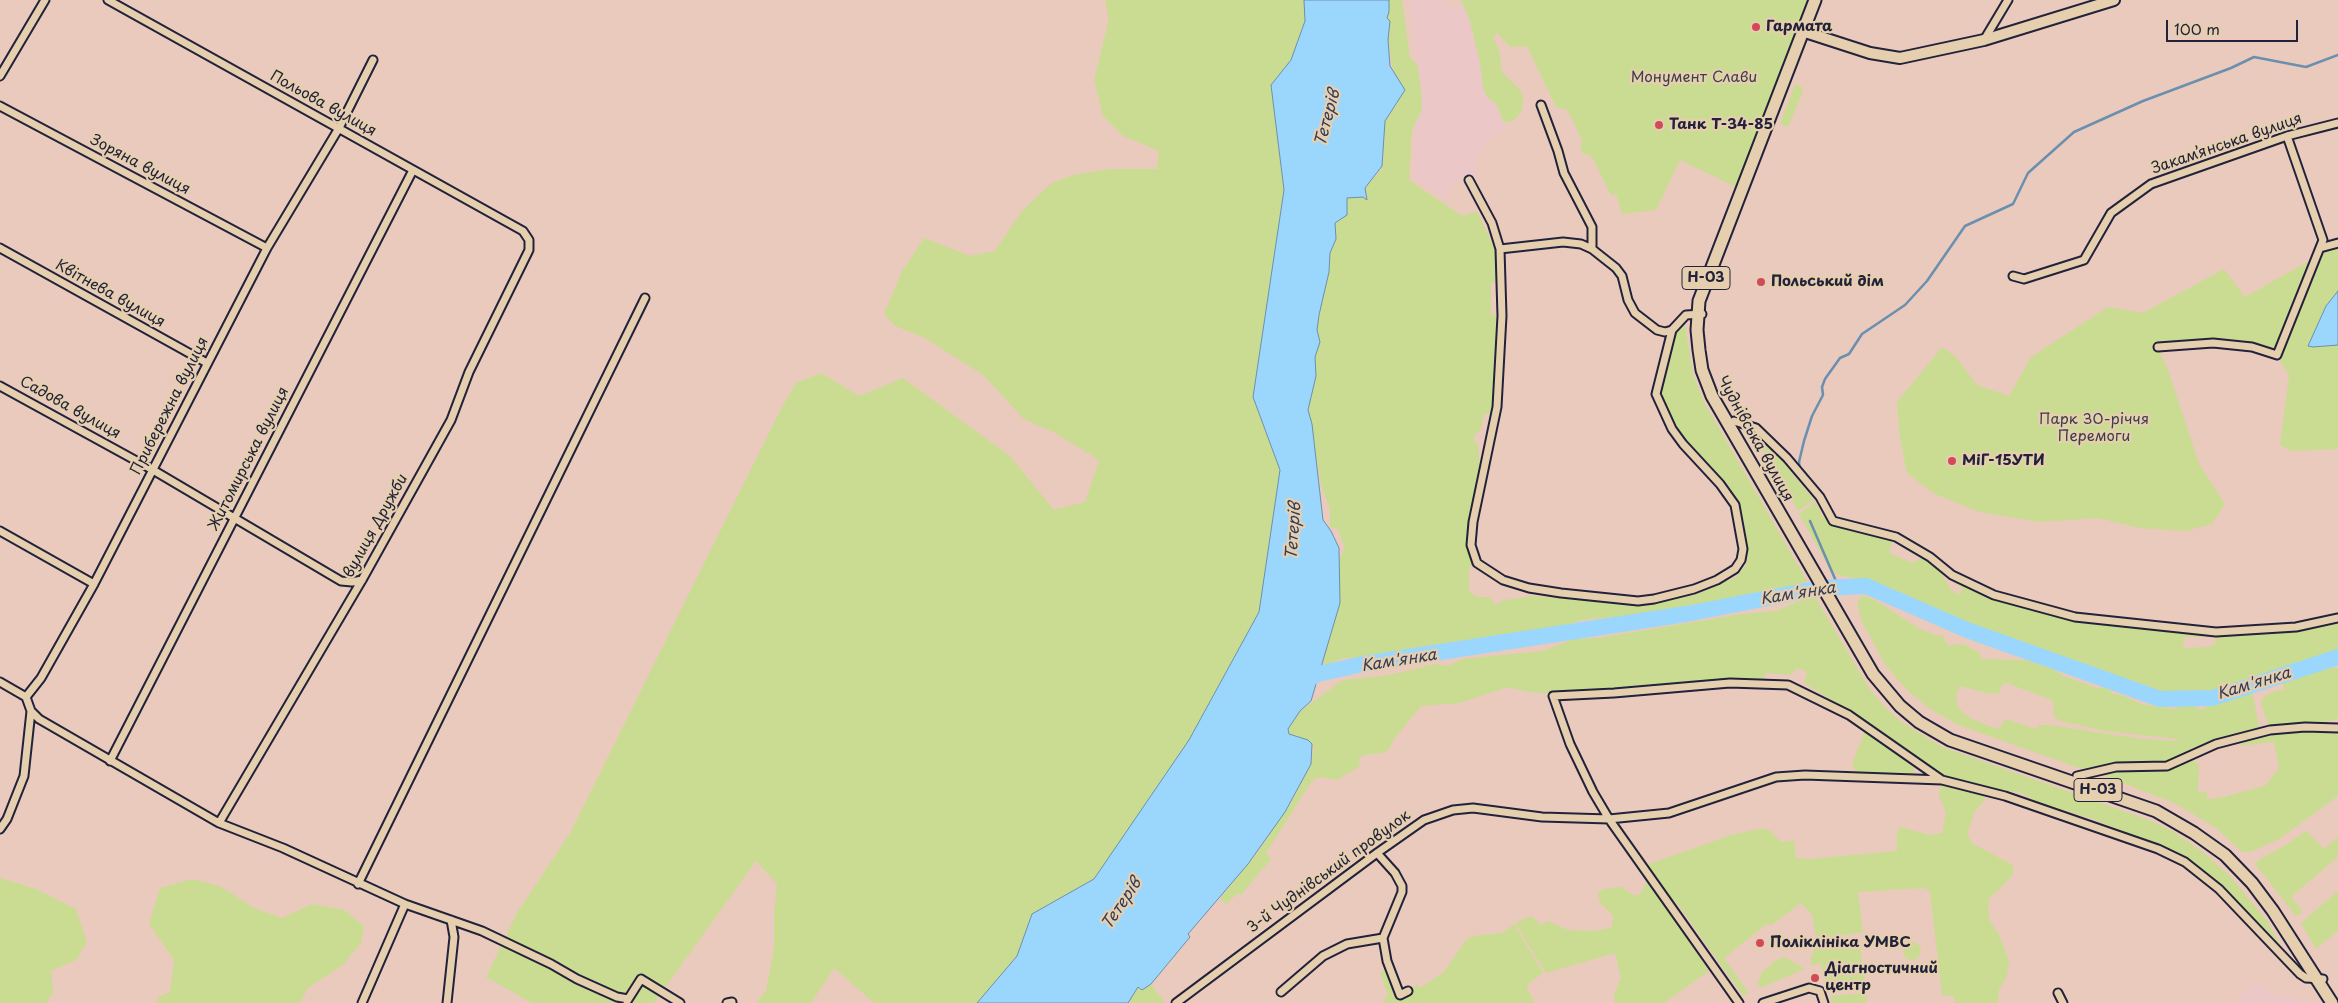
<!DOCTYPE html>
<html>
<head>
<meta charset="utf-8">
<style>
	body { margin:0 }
	#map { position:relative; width:2338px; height:1003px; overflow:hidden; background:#eacabd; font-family:"Playpen Sans",sans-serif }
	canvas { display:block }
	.scale { position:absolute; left:2166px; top:20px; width:132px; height:22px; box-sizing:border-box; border:2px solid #22223b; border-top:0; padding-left:6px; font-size:15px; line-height:18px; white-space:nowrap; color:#22223b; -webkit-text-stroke:4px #e6cfaf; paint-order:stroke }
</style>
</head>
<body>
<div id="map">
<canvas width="2338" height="1003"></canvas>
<div class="scale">100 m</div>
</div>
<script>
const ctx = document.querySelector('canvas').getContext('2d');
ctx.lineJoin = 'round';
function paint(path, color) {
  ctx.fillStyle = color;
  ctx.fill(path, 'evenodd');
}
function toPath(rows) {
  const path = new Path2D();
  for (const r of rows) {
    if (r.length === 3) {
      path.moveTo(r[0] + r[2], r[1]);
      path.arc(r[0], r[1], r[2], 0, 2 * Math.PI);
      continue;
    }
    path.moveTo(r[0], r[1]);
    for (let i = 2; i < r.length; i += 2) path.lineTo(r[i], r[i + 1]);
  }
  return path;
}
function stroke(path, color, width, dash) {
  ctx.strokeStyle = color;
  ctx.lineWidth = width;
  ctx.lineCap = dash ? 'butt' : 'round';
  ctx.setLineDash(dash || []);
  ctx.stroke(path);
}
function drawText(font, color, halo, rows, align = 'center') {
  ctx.font = font + ' "Playpen Sans",sans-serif';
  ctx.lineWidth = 4.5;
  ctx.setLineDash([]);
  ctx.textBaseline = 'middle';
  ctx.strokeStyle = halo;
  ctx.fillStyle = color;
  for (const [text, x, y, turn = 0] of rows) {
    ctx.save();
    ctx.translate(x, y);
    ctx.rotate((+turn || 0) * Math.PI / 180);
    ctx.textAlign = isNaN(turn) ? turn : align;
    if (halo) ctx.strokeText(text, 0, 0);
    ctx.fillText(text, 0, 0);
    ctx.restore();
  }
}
paint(toPath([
	[1410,0,1444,0,1451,8,1465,7,1480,63,1506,130,1488,139,1478,158,1477,173,1457,180,1444,199,1414,180,1415,118,1420,96],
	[2254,981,2275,995,2297,998,2305,1003,2235,1003]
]), '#ecc7c7');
paint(toPath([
	[1105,0,1304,0,1305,21,1291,60,1271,85,1284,190,1253,397,1280,470,1259,612,1189,740,1094,879,1032,914,1017,956,977,1003,874,1003,834,968,811,1003,756,1003,766,991,774,949,774,913,777,884,756,861,654,1003,532,1003,486,977,517,913,570,833,781,409,796,383,821,373,859,396,903,378,1010,456,1054,510,1085,502,1099,460,1055,433,1024,419,983,375,925,338,895,326,884,314,901,273,924,238,970,256,995,251,1021,212,1050,184,1073,175,1111,169,1157,169,1159,151,1123,136,1103,116,1094,80,1109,18],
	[1389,0,1402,0,1410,58,1417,63,1421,88,1422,109,1412,131,1409,180,1462,216,1477,211,1497,254,1498,282,1491,283,1491,315,1499,316,1493,414,1484,414,1481,429,1473,438,1478,445,1480,470,1475,481,1477,486,1469,534,1474,563,1469,568,1469,592,1477,597,1490,597,1495,605,1504,600,1532,596,1645,605,1695,595,1736,577,1746,565,1748,552,1743,515,1739,506,1732,493,1681,436,1673,422,1662,395,1662,383,1674,335,1682,323,1685,325,1693,374,1705,404,1807,581,1790,589,1763,591,1752,598,1738,598,1722,606,1705,605,1686,611,1581,620,1559,629,1523,637,1466,640,1435,645,1427,651,1411,651,1388,659,1342,658,1315,671,1339,559,1345,549,1338,529,1330,527,1330,509,1321,485,1308,410,1309,398,1316,376,1315,357,1319,340,1317,330,1321,301,1329,272,1330,253,1336,239,1335,223,1341,220,1347,209,1347,198,1367,196,1364,192,1365,188,1380,171,1383,163,1385,121,1398,103,1388,41,1390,32,1387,18],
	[1461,0,1808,0,1736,187,1680,160,1656,210,1622,214,1616,194,1611,195,1592,157,1580,151,1582,140,1574,123,1567,110,1556,107,1528,48,1524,46,1510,47,1497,33,1493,37,1500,53,1501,69,1504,74,1521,91,1523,99,1522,110,1517,117,1512,122,1503,121,1497,105,1487,97,1483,88,1480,63,1470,21],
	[1795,84,1802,87,1803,91,1788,127,1780,124],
	[2338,243,2338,291,2326,306,2318,323,2326,346,2338,345,2338,449,2291,451,2280,445,2289,376,2277,355,2213,343,2158,347,2169,373,2199,464,2225,504,2212,524,2185,531,2139,528,2098,518,2041,522,1979,512,1933,493,1907,473,1900,438,1897,402,1942,347,1956,357,1977,385,2009,396,2031,357,2108,307,2143,313,2224,269,2245,297,2316,257,2320,248],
	[1751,429,1757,431,1814,500,1798,511],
	[1815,502,1823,517,1828,520,1893,539,1889,553,1912,563,1923,557,1940,572,1950,588,1958,595,1963,589,1956,584,1957,581,2103,622,2107,626,2109,624,2205,634,2202,637,2184,637,2183,648,2208,647,2215,644,2217,635,2288,631,2338,622,2338,653,2305,664,2298,670,2285,676,2263,681,2258,685,2241,684,2226,690,2189,696,2166,697,2154,695,2139,686,2128,684,2109,672,2094,669,2075,660,2063,662,2005,640,1994,634,1981,633,1964,626,1951,628,1947,620,1924,609,1906,606,1881,589,1856,579,1832,573,1799,514],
	[1814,595,1869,688,1884,706,1900,721,1942,747,2149,820,2174,832,2204,853,2231,877,2267,921,2281,946,2278,946,2232,896,2186,857,2090,818,2039,803,2022,793,1999,790,1932,772,1852,713,1804,683,1807,672,1797,668,1791,675,1766,673,1762,682,1591,690,1557,694,1528,692,1509,687,1459,703,1421,706,1394,739,1387,752,1364,755,1359,759,1360,766,1337,780,1320,777,1312,781,1266,853,1271,859,1240,896,1238,893,1226,904,1220,898,1258,852,1292,801,1311,764,1314,748,1308,740,1289,734,1288,729,1300,711,1343,680,1390,675,1435,664,1448,666,1463,659,1543,651,1573,639,1598,638,1741,614,1776,611],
	[1862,595,1875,600,1918,628,1938,636,1943,634,1945,642,1949,645,1963,644,1980,653,1980,657,1982,659,2025,660,2051,668,2064,676,2097,688,2109,687,2112,694,2122,695,2141,704,2175,709,2180,706,2193,705,2201,710,2216,702,2252,691,2260,731,2193,748,2181,757,2153,766,2121,769,2095,766,2082,769,1958,725,1927,707,1906,689,1886,666,1862,622,1857,604],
	[2004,682,2052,700,2054,706,2053,715,2060,721,2106,731,2178,739,2177,741,2143,739,2050,725,2040,725,2036,729,2006,719,1998,729,1974,720,1963,713,1957,705,1956,696,1960,686,1990,694,1999,693],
	[2322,668,2338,668,2338,718,2323,724,2269,727,2261,704,2264,696,2278,690,2286,690,2282,683,2297,679,2307,672],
	[1865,730,1912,766,1915,774,1911,776,1857,774,1852,764],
	[2321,731,2338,731,2338,796,2279,839,2251,852,2242,852,2216,828,2176,804,2100,774,2106,771,2139,772,2190,760,2199,764,2198,792,2207,792,2207,799,2219,798,2265,786,2279,768,2274,742,2239,746,2245,741,2274,734],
	[1941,783,1985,794,1984,801,1975,811,1968,832,1970,840,1973,844,2013,865,2013,874,2000,889,1990,897,1988,903,1989,919,1999,935,2009,960,2007,977,1999,989,1998,1003,1951,1003,1955,1002,1954,996,1942,995,1930,892,1925,888,1858,892,1863,932,1825,938,1816,936,1812,915,1801,903,1770,926,1768,923,1724,958,1749,993,1743,996,1676,902,1667,901,1646,865,1731,835,1764,828,1770,831,1781,842,1794,840,1796,858,1810,859,1897,851,1897,831,1901,827,1929,835,1942,833,1946,813,1939,795],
	[2306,831,2324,849,2338,837,2338,857,2291,897,2303,912,2296,916,2255,864,2261,858,2281,848],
	[0,878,36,889,76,909,87,942,76,960,51,971,53,992,47,1003,0,1003],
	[192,879,222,887,254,908,282,918,312,904,344,910,364,926,361,943,343,965,308,988,300,1003,156,1003,160,996,170,992,174,960,149,924,160,888],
	[1648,880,1709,971,1664,1003,1615,1003,1614,994,1621,978,1615,953,1546,973,1515,923,1531,916,1541,925,1548,921,1568,930,1595,931,1612,927,1613,915,1600,903,1598,894,1603,889,1622,887,1633,895,1639,895],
	[2338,891,2338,930,2316,949,2301,923],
	[1514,924,1543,973,1528,984,1527,988,1535,1003,1382,1003,1388,995,1380,973,1386,969,1392,986,1393,1000,1394,989,1398,997,1405,995,1417,984,1420,988,1444,972,1465,941,1472,936,1502,933],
	[1852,941,1860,946,1866,988,1829,992,1820,963,1811,966,1811,957,1815,948,1819,944],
	[1912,951,9],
	[1785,957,1805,969,1760,988,1758,983,1762,972,1776,960],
	[1151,984,1165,1003,1128,1003,1138,987,1142,989],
	[1866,993,1867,1003,1832,1003,1830,996]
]), '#cadc91');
const water = toPath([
	[1304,0,1389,0,1389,12,1387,18,1390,21,1388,40,1390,66,1405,90,1385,121,1382,166,1365,188,1367,200,1363,197,1347,198,1347,215,1335,223,1336,239,1330,253,1329,272,1319,315,1317,330,1320,342,1315,357,1316,376,1308,410,1312,424,1323,520,1331,531,1339,548,1340,603,1311,701,1300,711,1288,729,1289,734,1308,740,1312,744,1311,764,1285,812,1248,864,1188,934,1190,937,1151,984,1142,990,1138,987,1128,1003,977,1003,1017,956,1032,914,1094,879,1189,740,1259,612,1280,470,1253,397,1284,190,1271,85,1291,60,1305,21,1304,0],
	[2338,291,2338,345,2313,347,2308,346,2326,306,2338,291]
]);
paint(water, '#9bd7fc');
stroke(water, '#6b8faf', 1);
stroke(toPath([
	[1800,470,1799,462,1804,441,1812,416,1823,395,1822,387,1825,379,1840,358,1849,354,1862,334,1905,305,1927,281,1965,226,2013,204,2028,173,2074,132,2143,101,2231,68,2254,57,2306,67,2338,55],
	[1810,521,1839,588]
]), '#6b8faf', 2.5);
stroke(toPath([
	[1298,684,1318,674,1363,664,1686,614,1820,588,1866,586,1967,630,2160,699,2213,698,2338,657]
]), '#9bd7fc', 16);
const street = toPath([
	[108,0,523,231,529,240,529,250,469,372,451,420,362,580,219,823],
	[1984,40,2008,0],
	[0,76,45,0],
	[1541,105,1558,151,1564,173,1592,227,1592,249],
	[0,106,267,248],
	[1469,180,1492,223,1500,249,1502,316,1497,407,1473,522,1471,545,1477,563,1503,580,1529,588,1561,593,1638,601,1654,599,1694,589,1717,580,1735,569,1741,560,1743,549,1735,505,1720,484,1683,444,1672,429,1656,394,1672,330,1686,315,1702,314],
	[0,248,207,363],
	[2320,248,2338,243],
	[1500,249,1563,242,1581,244,1592,249,1616,268,1622,276,1628,300,1635,313,1657,330,1665,332,1672,330],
	[2013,276,2024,279,2084,260,2111,213,2151,184,2287,136,2338,123],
	[2158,347,2213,343,2252,347,2277,355,2323,240,2287,136],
	[0,386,153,470,341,581,352,582,362,580],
	[1734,421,1756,428,1787,458,1820,497,1833,521,1896,537,1930,557,1952,575,1994,595,2075,617,2216,632,2296,627,2338,618],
	[0,531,94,584],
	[0,682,26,697],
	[26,697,41,678,94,584,267,248,339,128,373,60],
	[26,697,31,711,39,719,219,823,283,848,405,904,482,931,551,964,577,979,617,997,628,999],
	[110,761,413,170],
	[2077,776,2116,767,2167,766,2216,744,2270,730,2305,727,2338,728],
	[0,829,7,819,24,776,31,711],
	[358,884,645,298],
	[1383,938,1387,961,1400,995,1408,991],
	[1281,992,1323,956,1347,944,1383,938,1402,892,1402,886,1395,873,1377,853],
	[2058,993,2063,1003],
	[627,1001,641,979,680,1003],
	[362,1003,405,904],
	[447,1003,454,937,451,920],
	[727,1003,732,1002],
	[1176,1003,1377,853,1424,820,1453,810,1473,808,1542,817,1609,819,1669,813,1776,777,1805,775,1942,780,2005,796,2158,849,2185,862,2219,889,2300,974,2306,978,2323,979],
	[1739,1003,1609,819,1593,792,1570,744,1553,696,1614,693,1730,683,1788,685,1849,715,1942,780],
	[1763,1003,1809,988,1820,991,1824,1003]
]);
const secondary = toPath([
	[1802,31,1870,53,1900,58,1984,40,2114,0]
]);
const primary = toPath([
	[1815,0,1699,301,1697,330,1699,350,1702,370,1712,396,1873,674,1900,706,1919,722,1950,740,2156,811,2194,833,2225,855,2252,883,2273,911,2332,1003]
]);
stroke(street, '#22223b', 11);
stroke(secondary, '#22223b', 14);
stroke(primary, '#22223b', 15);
stroke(street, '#e6cfaf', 7);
stroke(secondary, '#e6cfaf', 10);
stroke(primary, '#e6cfaf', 11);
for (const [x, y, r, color] of [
	[1756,27,5,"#d1495b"],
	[1659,125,5,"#d1495b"],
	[1761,282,5,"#d1495b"],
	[1952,461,5,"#d1495b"],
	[1760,943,5,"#d1495b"],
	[1815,978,5,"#d1495b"]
]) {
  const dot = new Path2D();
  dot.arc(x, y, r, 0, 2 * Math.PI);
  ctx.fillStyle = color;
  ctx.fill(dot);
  stroke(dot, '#e6cfaf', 2);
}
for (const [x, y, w] of [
	[1706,278,48],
	[2098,790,48]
]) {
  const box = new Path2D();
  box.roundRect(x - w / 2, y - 11.5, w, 23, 4);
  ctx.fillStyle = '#e6cfaf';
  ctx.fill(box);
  stroke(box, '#22223b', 1);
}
drawText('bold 14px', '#22223b', null, [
	["Н-03",1706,278],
	["Н-03",2098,790]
]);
drawText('bold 15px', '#22223b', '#e6cfaf', [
	["Гармата",1766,27],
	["Танк Т-34-85",1669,125],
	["Польський дім",1771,282],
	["МіГ-15УТИ",1962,461],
	["Поліклініка УМВС",1770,943],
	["Діагностичний",1825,969],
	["центр",1825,986]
], 'left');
drawText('15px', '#3b3e48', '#e6cfaf', [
	["Монумент Слави",1694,78],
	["Парк 30-річчя",2094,420],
	["Перемоги",2094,437]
]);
drawText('15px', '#22223b', '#e6cfaf', [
	["Польова вулиця",323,104,29],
	["Закамʼянська вулиця",2227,144,-19],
	["Зоряна вулиця",140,165,28],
	["Квітнева вулиця",110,294,29],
	["Прибережна вулиця",170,406,-63],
	["Садова вулиця",70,408,29],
	["Чуднівська вулиця",1755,439,61],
	["Житомирська вулиця",249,459,-63],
	["вулиця Дружби",376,526,-61],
	["3-й Чуднівський провулок",1329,872,-36]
]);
drawText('italic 16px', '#343d58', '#e6cfaf', [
	["Тетерів",1328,118,-75],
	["Тетерів",1294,531,-86],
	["Кам'янка",1798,594,-9],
	["Кам'янка",1399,661,-9],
	["Кам'янка",2254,684,-17],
	["Тетерів",1122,904,-56]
]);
</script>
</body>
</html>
